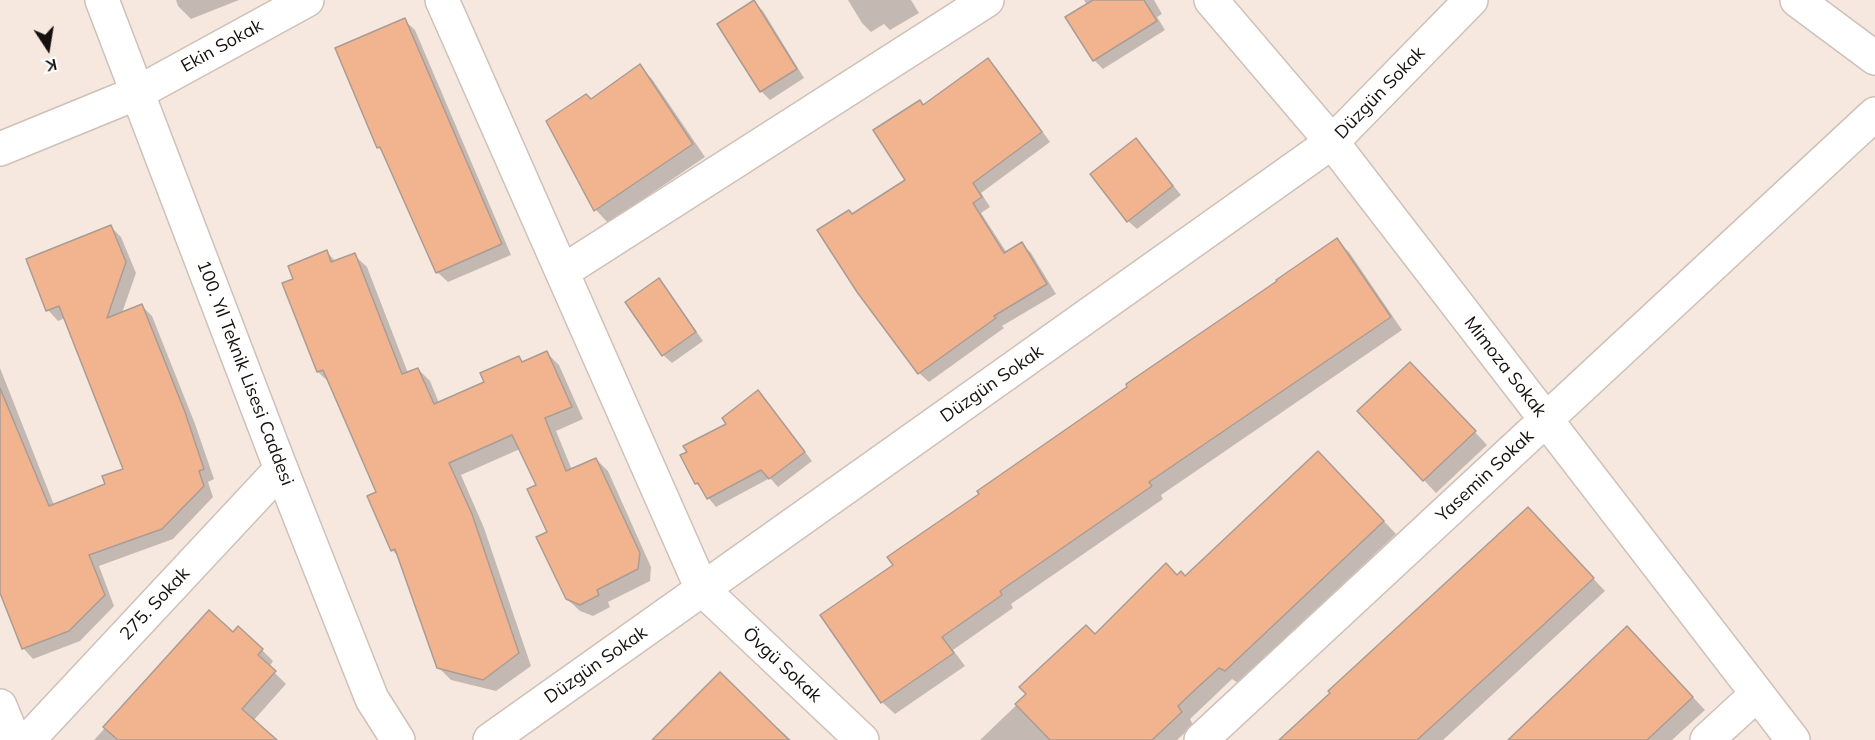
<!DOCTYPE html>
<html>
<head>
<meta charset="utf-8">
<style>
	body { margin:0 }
	#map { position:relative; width:1875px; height:740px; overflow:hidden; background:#f6e8df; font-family:Mulish,sans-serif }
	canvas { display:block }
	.north { position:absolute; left:18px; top:18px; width:60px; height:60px; -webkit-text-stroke:4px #fff; paint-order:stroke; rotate:168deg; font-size:16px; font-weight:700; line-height:24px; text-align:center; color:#15100d }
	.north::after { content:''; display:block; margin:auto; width:21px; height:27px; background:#15100d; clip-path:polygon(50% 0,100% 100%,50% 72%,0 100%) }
</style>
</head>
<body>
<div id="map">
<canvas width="1875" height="740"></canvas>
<div class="north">K</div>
</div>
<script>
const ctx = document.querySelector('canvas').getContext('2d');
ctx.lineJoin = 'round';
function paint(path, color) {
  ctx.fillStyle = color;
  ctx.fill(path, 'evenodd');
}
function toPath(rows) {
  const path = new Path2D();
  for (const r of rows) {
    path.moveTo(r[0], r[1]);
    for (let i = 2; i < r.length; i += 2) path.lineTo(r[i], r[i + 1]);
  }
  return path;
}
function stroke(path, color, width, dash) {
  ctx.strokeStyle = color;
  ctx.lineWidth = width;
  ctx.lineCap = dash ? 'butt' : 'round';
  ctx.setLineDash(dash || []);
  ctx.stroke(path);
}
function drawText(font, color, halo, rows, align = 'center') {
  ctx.font = font + ' Mulish,sans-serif';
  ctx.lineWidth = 4.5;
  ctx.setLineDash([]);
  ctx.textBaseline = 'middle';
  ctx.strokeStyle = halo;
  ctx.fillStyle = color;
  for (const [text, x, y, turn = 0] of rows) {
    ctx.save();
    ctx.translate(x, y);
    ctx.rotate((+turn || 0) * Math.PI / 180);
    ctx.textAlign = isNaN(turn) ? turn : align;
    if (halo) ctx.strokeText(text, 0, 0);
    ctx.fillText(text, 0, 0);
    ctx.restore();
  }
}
paint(toPath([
	[176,0,239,0,191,19,178,6],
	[848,0,911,0,919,13,890,30,884,24,871,32,862,23],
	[1084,0,1154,0,1162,14,1157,17,1165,30,1103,69,1094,60,1068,17,1087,5],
	[754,2,763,11,804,78,770,100,761,91,719,24],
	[404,20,415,30,511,255,448,282,437,272,385,154,378,147],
	[988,60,997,69,1050,142,981,193,990,207,981,213,1007,253,1022,244,1031,253,1056,294,1002,326,1004,328,929,382,919,373,859,291,852,215,907,180,924,106],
	[639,66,652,79,705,157,608,223,596,210,548,122,591,100],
	[1136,140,1181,195,1137,229,1128,221],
	[111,227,121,237,136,273,122,313,142,306,152,316,195,424,214,479,208,482,213,497,173,539,99,566,114,606,80,641,33,659,23,648,0,589,0,368,54,505,107,485,125,470,65,318,58,321,48,310],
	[1336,240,1349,252,1402,330,1161,495,1163,499,1011,604,1013,608,953,650,965,666,895,714,882,702,895,565],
	[327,252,336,262,354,255,367,267,408,373,418,369,430,381,439,403,486,383,519,357,524,363,547,353,559,365,583,419,556,431,572,470,596,459,608,471,651,567,650,581,608,602,610,607,593,616,580,611,567,599,538,485,520,449,461,475,484,528,531,666,496,691,451,680,438,667,400,558,392,550,378,493,331,384,318,372,295,280],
	[659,280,667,289,703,341,672,363,663,355],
	[1423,376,1487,445,1436,493,1359,411],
	[766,401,812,461,778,487,770,478,716,507,696,483,728,424],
	[1331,465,1396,534,1238,683,1232,679,1210,700,1190,719,1193,725,1177,740,980,740,1028,694,1095,636,1177,576,1185,578],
	[1540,522,1605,591,1443,740,1281,740],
	[209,613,233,634,262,650,273,661,269,667,286,684,253,721,275,740,94,740],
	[1640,641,1705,710,1672,740,1510,740],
	[778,728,791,740,654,740,776,729]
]), '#0003');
const building = toPath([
	[754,0,797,69,760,92,717,24,754,0],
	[1093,0,1144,0,1157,21,1093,61,1065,17,1093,0],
	[405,18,502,244,436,273,380,147,377,148,335,48,405,18],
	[988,58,1042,132,973,183,982,197,973,203,1004,253,1022,242,1047,284,994,316,996,318,918,374,857,292,817,230,849,210,852,214,905,180,873,130,920,100,923,105,988,58],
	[640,64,693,144,594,211,546,121,586,94,591,99,640,64],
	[1136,138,1173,186,1127,222,1090,174,1136,138],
	[111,225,126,262,107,318,142,304,185,412,204,469,199,471,204,486,162,529,89,555,105,595,69,631,22,649,0,593,0,388,49,506,105,484,102,476,123,469,59,306,46,311,26,259,111,225],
	[1337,238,1391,317,1149,482,1152,486,1000,591,1002,595,942,637,954,653,881,703,820,615,893,565,887,557,979,494,977,491,1127,387,1126,384,1277,281,1276,280,1337,238],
	[327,250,331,262,355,253,402,374,418,368,434,404,484,382,480,373,519,356,522,362,547,351,572,407,545,418,566,471,596,458,640,553,638,569,597,590,599,595,580,605,566,599,536,537,547,532,527,489,536,485,512,435,449,463,472,514,519,653,483,680,437,668,395,549,391,551,367,496,376,492,323,370,317,372,282,283,293,279,288,266,327,250],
	[659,278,696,332,662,356,625,302,659,278],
	[1410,362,1476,431,1423,481,1357,411,1410,362],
	[758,390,805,452,769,479,761,470,707,499,698,483,695,484,680,455,687,452,683,446,726,424,722,418,758,390],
	[1318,451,1384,521,1225,671,1219,668,1198,687,1178,706,1182,712,1152,740,1050,740,1015,704,1026,694,1019,687,1086,625,1095,634,1166,563,1177,575,1181,571,1185,576,1318,451],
	[1528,507,1594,578,1540,628,1417,740,1279,740,1330,693,1328,691,1528,507],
	[209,610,233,632,238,626,263,649,258,655,276,671,242,709,277,740,118,740,103,727,209,610],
	[1627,626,1693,697,1647,740,1508,740,1627,626],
	[720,672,789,740,652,740,720,672]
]);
paint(building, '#f2b48f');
stroke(building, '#aa9c94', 1.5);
const minor = toPath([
	[442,0,702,589,862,740],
	[1211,0,1332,142,1793,740],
	[1797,0,1875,58],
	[0,149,137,93,307,0],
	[562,272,987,0],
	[0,706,14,740],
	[28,740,281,469],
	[490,740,1332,142,1471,0],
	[1201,740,1875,114],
	[1707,740,1757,694]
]);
const major = toPath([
	[102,0,281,469,372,699,398,740]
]);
stroke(minor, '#cec1b8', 36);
stroke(major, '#cec1b8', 36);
stroke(minor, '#fff', 33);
stroke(major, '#fff', 33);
drawText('18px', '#15100d', '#fff', [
	["Ekin Sokak",222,46,-29],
	["Düzgün Sokak",1380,93,-46],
	["Mimoza Sokak",1505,367,52],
	["100. Yıl Teknik Lisesi Caddesi",245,373,69],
	["Düzgün Sokak",992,384,-35],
	["Yasemin Sokak",1485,476,-43],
	["275. Sokak",155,604,-47],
	["Düzgün Sokak",596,665,-35],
	["Övgü Sokak",782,665,43]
]);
</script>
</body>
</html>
